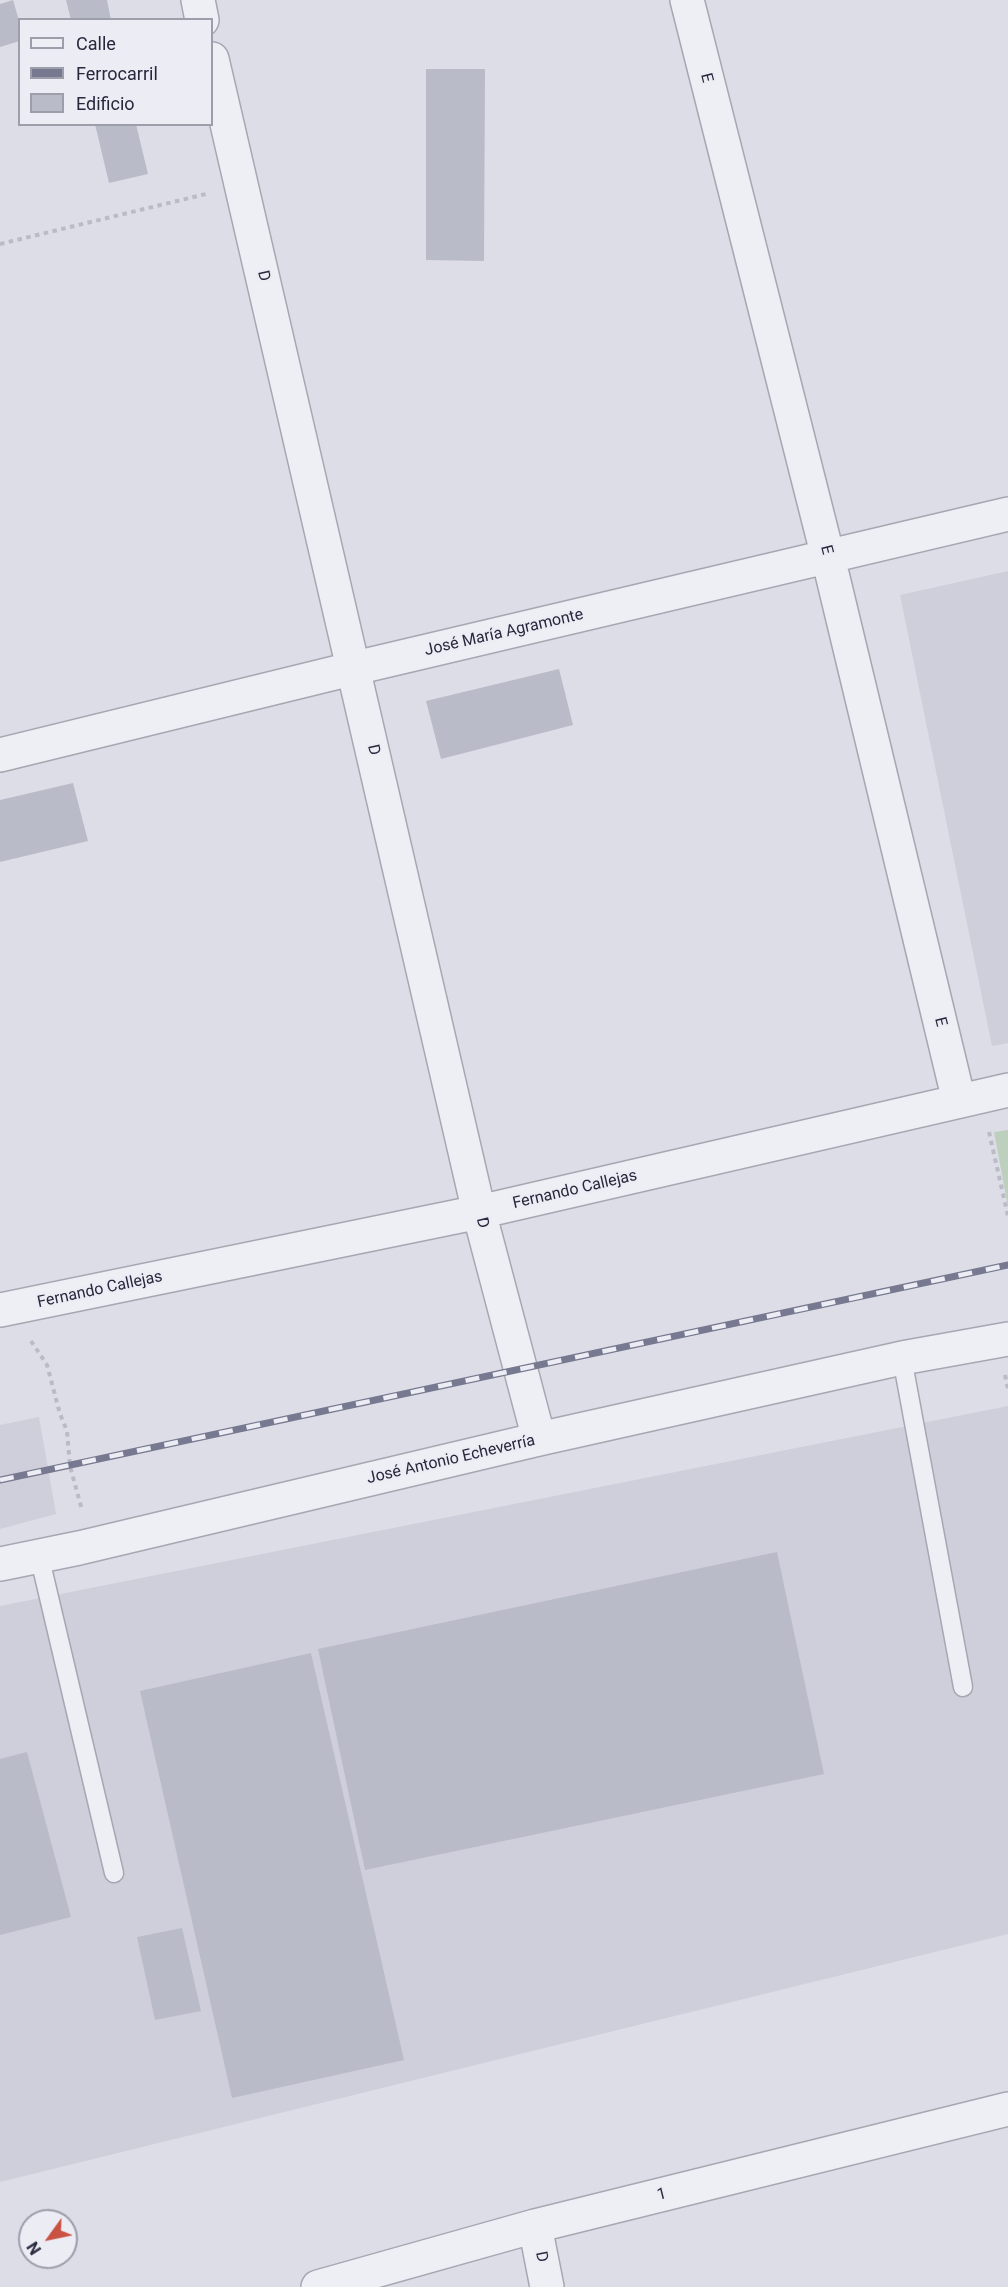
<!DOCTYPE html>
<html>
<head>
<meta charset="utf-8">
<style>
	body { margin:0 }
	#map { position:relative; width:1008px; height:2287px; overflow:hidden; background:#dcdde6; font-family:Roboto,sans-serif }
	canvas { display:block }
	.legend { position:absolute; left:18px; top:18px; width:195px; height:108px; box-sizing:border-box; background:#ebecf4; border:2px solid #9c9eaa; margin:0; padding:8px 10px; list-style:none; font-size:18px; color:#26283c }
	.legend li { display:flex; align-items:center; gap:12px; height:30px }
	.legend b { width:30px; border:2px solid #9c9eaa }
	.north { position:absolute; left:18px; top:2209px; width:60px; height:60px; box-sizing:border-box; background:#ebecf4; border:2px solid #9c9eaa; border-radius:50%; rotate:237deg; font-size:16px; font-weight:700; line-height:24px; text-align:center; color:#26283c }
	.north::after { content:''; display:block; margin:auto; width:21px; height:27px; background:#ca5242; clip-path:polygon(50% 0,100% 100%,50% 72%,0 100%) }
</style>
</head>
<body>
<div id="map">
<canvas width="1008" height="2287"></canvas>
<ul class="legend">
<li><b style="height:8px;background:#eeeff4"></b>Calle</li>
<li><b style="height:8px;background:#76798f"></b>Ferrocarril</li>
<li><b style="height:16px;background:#b9bbc8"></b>Edificio</li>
</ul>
<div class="north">N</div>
</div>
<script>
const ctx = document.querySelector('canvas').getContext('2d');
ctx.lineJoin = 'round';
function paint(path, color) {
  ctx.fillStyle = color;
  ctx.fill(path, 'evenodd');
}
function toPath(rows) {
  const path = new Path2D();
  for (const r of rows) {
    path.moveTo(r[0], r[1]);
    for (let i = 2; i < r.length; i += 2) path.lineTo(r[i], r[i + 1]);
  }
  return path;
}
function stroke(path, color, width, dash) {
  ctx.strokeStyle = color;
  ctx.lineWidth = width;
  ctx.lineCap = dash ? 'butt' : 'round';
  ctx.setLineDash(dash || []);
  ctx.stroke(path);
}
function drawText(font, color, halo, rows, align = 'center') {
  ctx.font = font + ' Roboto,sans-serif';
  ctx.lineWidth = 4.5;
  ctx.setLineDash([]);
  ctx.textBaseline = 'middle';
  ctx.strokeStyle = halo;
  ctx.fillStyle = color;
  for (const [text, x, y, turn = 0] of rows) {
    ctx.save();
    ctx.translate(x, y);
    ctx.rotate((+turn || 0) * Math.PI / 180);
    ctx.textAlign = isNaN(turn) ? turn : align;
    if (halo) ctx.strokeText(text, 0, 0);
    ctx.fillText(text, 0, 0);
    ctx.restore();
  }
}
paint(toPath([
	[1008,571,1008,1043,992,1046,900,595],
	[1008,1406,1008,1934,0,2182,0,1606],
	[39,1417,56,1514,0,1529,0,1425]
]), '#cecfdb');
paint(toPath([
	[1008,1130,1008,1207,994,1132]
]), '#bdd0be');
paint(toPath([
	[13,0,20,24,20,41,0,47,0,4],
	[66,0,107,0,111,20,71,20],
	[426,69,485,69,484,261,426,260],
	[95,124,136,124,148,174,109,183],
	[559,669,573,725,441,759,426,701],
	[73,783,88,841,0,862,0,800],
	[777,1552,824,1774,365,1870,318,1649],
	[311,1653,404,2060,232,2098,140,1691],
	[27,1752,71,1917,0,1935,0,1759],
	[182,1928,201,2011,155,2020,137,1937]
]), '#b9bbc8');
const lane = toPath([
	[902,1358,963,1687],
	[39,1555,114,1873]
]);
const street = toPath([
	[198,0,202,20],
	[687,0,828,557,959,1101],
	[212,59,479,1212,539,1439],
	[0,755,355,668,1008,514],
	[0,1310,479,1212,1008,1090],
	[0,1564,79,1548,539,1439,902,1358,1008,1339],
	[535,2226,547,2287],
	[318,2287,535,2226,1008,2109]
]);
stroke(lane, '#a5a7b3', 21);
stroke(street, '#a5a7b3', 36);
stroke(toPath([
	[0,244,206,194],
	[989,1132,1008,1216],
	[31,1341,47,1365,60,1414,67,1431,70,1466,82,1510],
	[1005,1375,1008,1389]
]), '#babbc4', 4, [4.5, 4.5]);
stroke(lane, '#eeeff4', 18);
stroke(street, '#eeeff4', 33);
const rail = toPath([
	[0,1480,1008,1265]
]);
stroke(rail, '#76798f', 7);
stroke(rail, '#ebecf4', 4.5, [14]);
drawText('16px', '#26283c', '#ebecf4', [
	["E",706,78,76],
	["D",263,276,77],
	["E",826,550,76],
	["José María Agramonte",504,633,-13],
	["D",373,750,77],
	["E",940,1022,76],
	["Fernando Callejas",575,1190,-13],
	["D",482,1223,76],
	["Fernando Callejas",100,1290,-12],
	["José Antonio Echeverría",451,1460,-13],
	["1",662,2195,-14],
	["D",541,2257,79]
]);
</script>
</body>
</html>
